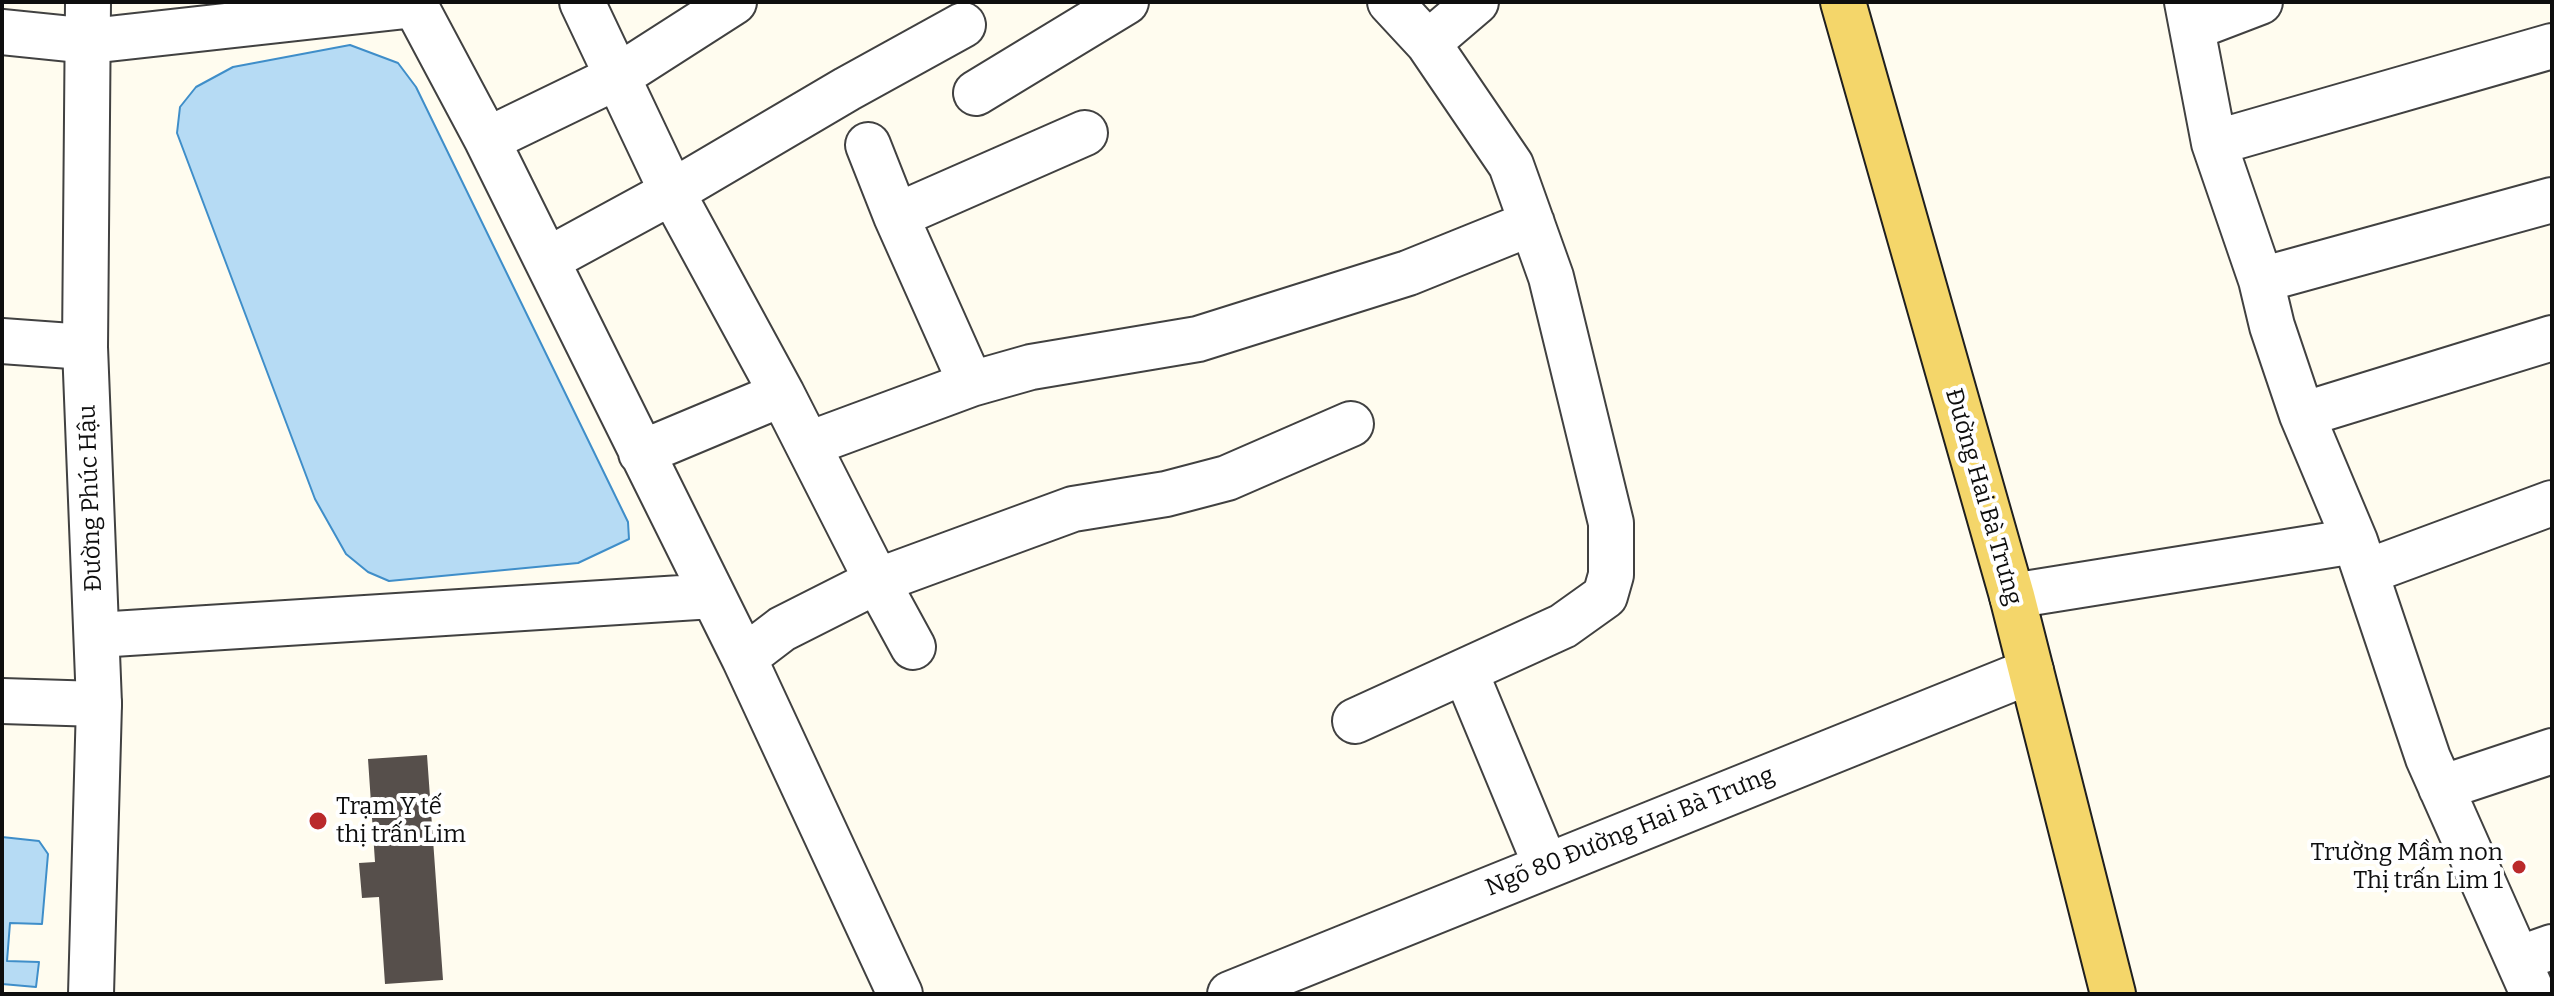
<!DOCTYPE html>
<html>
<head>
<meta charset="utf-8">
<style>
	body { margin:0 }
	#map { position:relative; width:2554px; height:996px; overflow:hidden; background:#fffcef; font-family:Bitter,serif }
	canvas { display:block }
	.frame { position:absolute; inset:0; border:4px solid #0e0e0e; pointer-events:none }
</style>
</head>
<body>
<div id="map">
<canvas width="2554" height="996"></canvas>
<div class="frame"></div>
</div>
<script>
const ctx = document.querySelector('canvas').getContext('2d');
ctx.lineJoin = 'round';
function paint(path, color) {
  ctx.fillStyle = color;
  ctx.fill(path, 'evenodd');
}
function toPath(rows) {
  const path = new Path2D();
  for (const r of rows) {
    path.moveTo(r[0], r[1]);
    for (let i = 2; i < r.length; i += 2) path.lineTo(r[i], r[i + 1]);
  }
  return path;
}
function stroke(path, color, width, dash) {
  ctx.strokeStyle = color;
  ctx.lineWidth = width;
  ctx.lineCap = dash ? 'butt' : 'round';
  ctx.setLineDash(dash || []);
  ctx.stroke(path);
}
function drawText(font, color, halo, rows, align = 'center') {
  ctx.font = font + ' Bitter,serif';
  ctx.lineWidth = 8;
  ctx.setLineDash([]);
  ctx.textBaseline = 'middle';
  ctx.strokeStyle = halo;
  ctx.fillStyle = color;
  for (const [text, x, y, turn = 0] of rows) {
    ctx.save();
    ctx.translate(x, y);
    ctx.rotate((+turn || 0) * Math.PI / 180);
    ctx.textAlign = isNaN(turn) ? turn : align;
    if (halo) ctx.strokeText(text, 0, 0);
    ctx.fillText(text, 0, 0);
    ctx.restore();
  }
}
const water = toPath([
	[350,45,398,63,416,87,628,522,629,539,578,563,389,581,368,572,346,554,315,499,177,133,180,107,196,87,233,67,350,45],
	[2,837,39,841,48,854,42,924,10,923,7,961,39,962,36,987,2,984,2,837]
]);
paint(water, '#b6dbf4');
stroke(water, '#3f8ec9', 2);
paint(toPath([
	[427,755,443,980,385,984,379,897,362,898,359,863,375,862,368,759]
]), '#564f4b');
const minor = toPath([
	[582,2,672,192,782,394,877,581,913,647],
	[2187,2,2214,143,2261,280,2272,326,2302,415,2355,541,2428,758,2533,994],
	[2192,28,2260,2],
	[2,32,90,41,415,5,487,140,744,658,900,994],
	[1428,43,1476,2],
	[976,93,1126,2],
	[487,140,617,77,734,2],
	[2214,143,2552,46],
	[868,145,896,216,971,384],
	[896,216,1085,133],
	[547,260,672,192,847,89,963,25],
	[2261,280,2552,200],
	[2,341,85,347],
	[2302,415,2552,338],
	[809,444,971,384,1031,367,1198,339,1408,273,1532,223],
	[641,453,782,394],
	[2366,572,2552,503],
	[2012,596,2355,541],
	[97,635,713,596],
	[744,658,782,629,877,581,1073,509,1166,494,1227,478,1351,424],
	[1465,671,1546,866],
	[2,701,99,704],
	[1355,721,1563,626,1605,596,1611,575,1611,523,1551,277,1511,165,1428,43,1390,2],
	[2441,788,2552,751],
	[2518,959,2552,947],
	[1230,994,2031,671]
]);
const tertiary = toPath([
	[88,2,85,347,99,704,91,994]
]);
const primary = toPath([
	[1843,2,2012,596,2113,994]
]);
stroke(minor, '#414141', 48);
stroke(tertiary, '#414141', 48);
stroke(primary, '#1f1f1f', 48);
stroke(minor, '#fff', 44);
stroke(tertiary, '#fff', 44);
stroke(primary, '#f4d66a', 44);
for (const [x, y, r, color] of [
	[318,821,10,"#ba2a2c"],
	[2519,867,8,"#ba2a2c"]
]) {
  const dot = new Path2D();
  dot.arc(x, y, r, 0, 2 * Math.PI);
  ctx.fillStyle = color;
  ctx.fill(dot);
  stroke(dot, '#fff', 3);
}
drawText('24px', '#0e0e0e', '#fff', [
	["Đường Hai Bà Trưng",1983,497,74],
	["Đường Phúc Hậu",91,498,-92],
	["Ngõ 80 Đường Hai Bà Trưng",1630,832,-22]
]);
drawText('24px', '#0e0e0e', '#fff', [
	["Trạm Y tế",336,807],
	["thị trấn Lim",336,835],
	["Trường Mầm non",2503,853,"right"],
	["Thị trấn Lim 1",2503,881,"right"]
], 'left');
</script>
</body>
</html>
